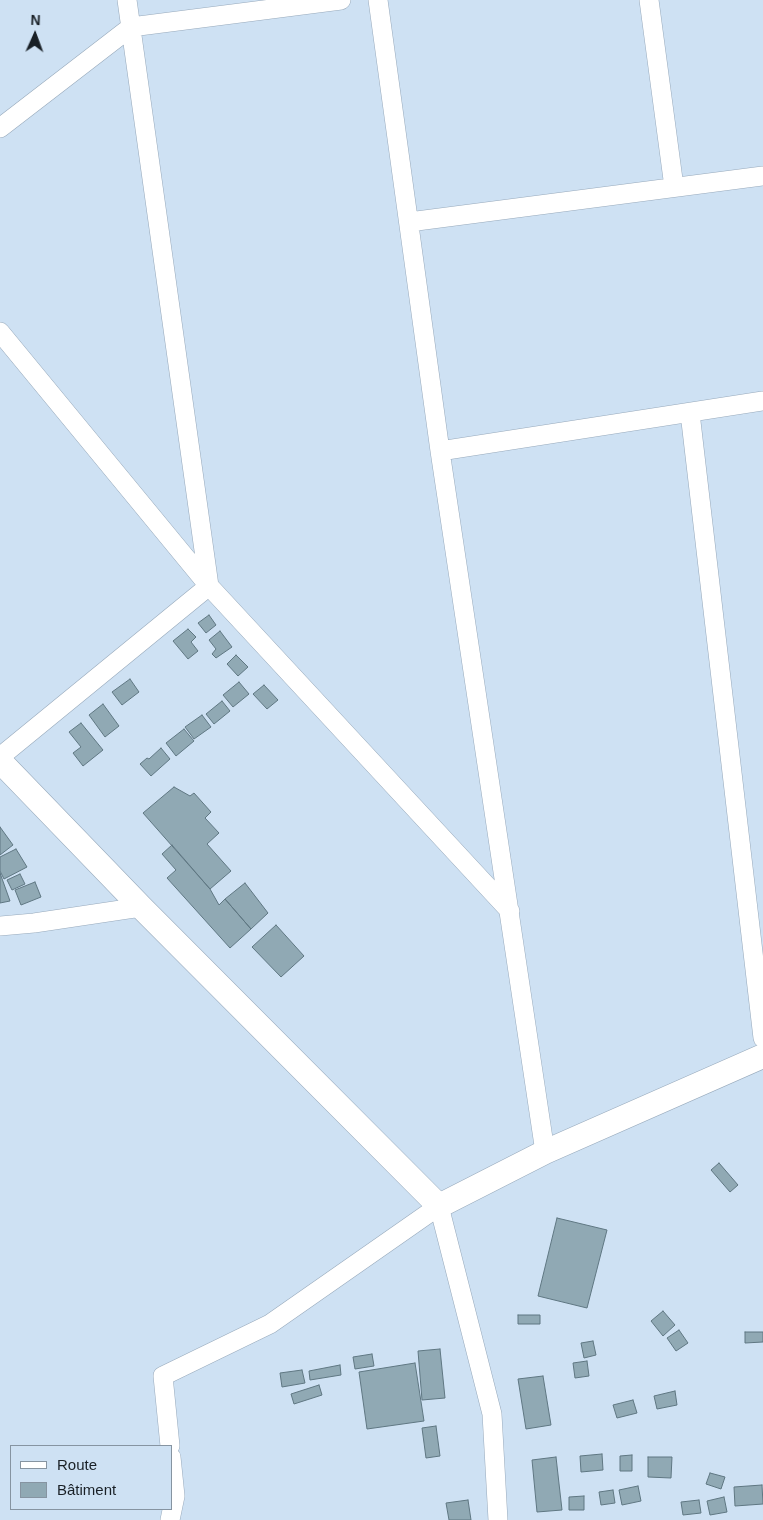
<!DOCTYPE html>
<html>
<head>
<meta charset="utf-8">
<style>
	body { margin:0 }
	#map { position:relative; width:763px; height:1520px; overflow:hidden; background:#cee1f3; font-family:Helvetica,sans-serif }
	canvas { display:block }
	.legend { position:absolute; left:10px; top:1445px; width:162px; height:65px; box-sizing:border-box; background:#cee1f3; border:1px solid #8694a1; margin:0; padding:6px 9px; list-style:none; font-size:15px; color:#192026 }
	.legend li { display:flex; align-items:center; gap:10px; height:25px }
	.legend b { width:25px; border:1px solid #8694a1 }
	.north { position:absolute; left:10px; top:10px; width:50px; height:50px; -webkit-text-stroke:4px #cee1f3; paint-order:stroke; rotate:2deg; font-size:14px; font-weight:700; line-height:20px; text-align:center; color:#192026 }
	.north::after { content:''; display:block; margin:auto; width:18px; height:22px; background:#192026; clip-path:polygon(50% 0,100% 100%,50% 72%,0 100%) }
</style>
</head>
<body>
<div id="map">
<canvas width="763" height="1520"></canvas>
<ul class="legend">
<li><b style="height:6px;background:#fff"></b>Route</li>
<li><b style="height:14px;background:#90a9b4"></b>Bâtiment</li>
</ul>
<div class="north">N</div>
</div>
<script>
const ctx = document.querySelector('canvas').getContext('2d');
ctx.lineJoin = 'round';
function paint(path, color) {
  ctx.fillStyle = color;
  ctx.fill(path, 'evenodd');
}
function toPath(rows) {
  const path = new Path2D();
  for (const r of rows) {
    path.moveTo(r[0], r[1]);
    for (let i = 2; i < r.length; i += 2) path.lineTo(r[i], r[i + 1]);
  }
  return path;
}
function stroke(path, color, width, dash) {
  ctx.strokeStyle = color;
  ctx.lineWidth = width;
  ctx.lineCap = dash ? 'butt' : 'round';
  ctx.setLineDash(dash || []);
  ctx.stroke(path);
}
const building = toPath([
	[209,615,216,625,206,633,198,623,209,615],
	[188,629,196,637,191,642,198,651,188,659,173,641,188,629],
	[220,631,232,647,216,658,212,654,216,649,209,640,220,631],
	[236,655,248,667,238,676,227,664,236,655],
	[130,679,139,692,122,705,112,692,130,679],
	[239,682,249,694,233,707,223,695,239,682],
	[264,685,278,700,267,709,253,694,264,685],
	[222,701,230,711,214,724,206,714,222,701],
	[103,704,119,726,105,737,89,715,103,704],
	[202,715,211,727,194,739,185,727,202,715],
	[81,723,103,750,83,766,73,753,81,747,69,732,81,723],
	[184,729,194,741,176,756,166,743,184,729],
	[161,748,170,759,151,776,140,764,147,758,149,759,161,748],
	[174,787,190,796,194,793,211,812,205,818,219,833,207,844,231,871,210,889,143,813,174,787],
	[0,827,13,845,0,855,0,827],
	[172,845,210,889,219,905,225,899,251,929,230,948,167,878,176,870,162,854,172,845],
	[16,849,27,867,4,879,0,871,0,857,16,849],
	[0,873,10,901,0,903,0,873],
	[20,874,25,884,12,890,7,880,20,874],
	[35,882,41,897,21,905,15,890,35,882],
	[245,883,268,913,251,929,225,899,245,883],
	[276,925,304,956,281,977,252,947,276,925],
	[719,1163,738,1185,730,1192,711,1170,719,1163],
	[557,1218,607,1230,587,1308,538,1296,557,1218],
	[663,1311,675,1325,663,1336,651,1321,663,1311],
	[518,1315,540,1315,540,1324,518,1324,518,1315],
	[679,1330,688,1343,676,1351,667,1338,679,1330],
	[745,1332,763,1332,763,1342,745,1343,745,1332],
	[593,1341,596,1355,584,1358,581,1343,593,1341],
	[440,1349,445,1398,422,1400,418,1351,440,1349],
	[372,1354,374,1366,355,1369,353,1357,372,1354],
	[587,1361,589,1376,575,1378,573,1363,587,1361],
	[415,1363,424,1421,367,1429,359,1372,415,1363],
	[340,1365,341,1375,310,1380,309,1371,340,1365],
	[302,1370,305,1383,282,1387,280,1373,302,1370],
	[543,1376,551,1425,526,1429,518,1379,543,1376],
	[319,1385,322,1395,294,1404,291,1394,319,1385],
	[675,1391,677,1405,657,1409,654,1396,675,1391],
	[633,1400,637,1413,617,1418,613,1405,633,1400],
	[436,1426,440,1456,426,1458,422,1428,436,1426],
	[602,1454,603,1470,581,1472,580,1456,602,1454],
	[632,1455,632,1471,620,1471,620,1456,632,1455],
	[556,1457,562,1510,537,1512,532,1460,556,1457],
	[648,1457,672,1457,671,1478,648,1477,648,1457],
	[710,1473,725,1477,721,1489,706,1484,710,1473],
	[762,1485,763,1504,735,1506,734,1487,762,1485],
	[638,1486,641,1501,622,1505,619,1490,638,1486],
	[613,1490,615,1503,601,1505,599,1492,613,1490],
	[584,1496,584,1510,569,1510,569,1497,584,1496],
	[724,1497,727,1512,710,1515,707,1501,724,1497],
	[468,1500,471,1520,449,1520,446,1503,468,1500],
	[699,1500,701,1513,683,1515,681,1502,699,1500]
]);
paint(building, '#90a9b4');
stroke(building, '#5f7782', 1);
const minor = toPath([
	[378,0,440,451,545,1152],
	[649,0,674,187],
	[0,128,131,27,341,0],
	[409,222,763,176],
	[0,332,209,586,510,911],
	[690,413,763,1038],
	[440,451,763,401],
	[0,757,209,586,127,0],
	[0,926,34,923,141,907],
	[170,1446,163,1376,270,1324,439,1206,492,1414,498,1520],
	[170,1520,175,1496,171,1457]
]);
const tertiary = toPath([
	[0,761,141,907,439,1206,545,1152,763,1056]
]);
stroke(minor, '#97a9bb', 20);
stroke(tertiary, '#97a9bb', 25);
stroke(minor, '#fff', 19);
stroke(tertiary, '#fff', 24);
</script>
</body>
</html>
